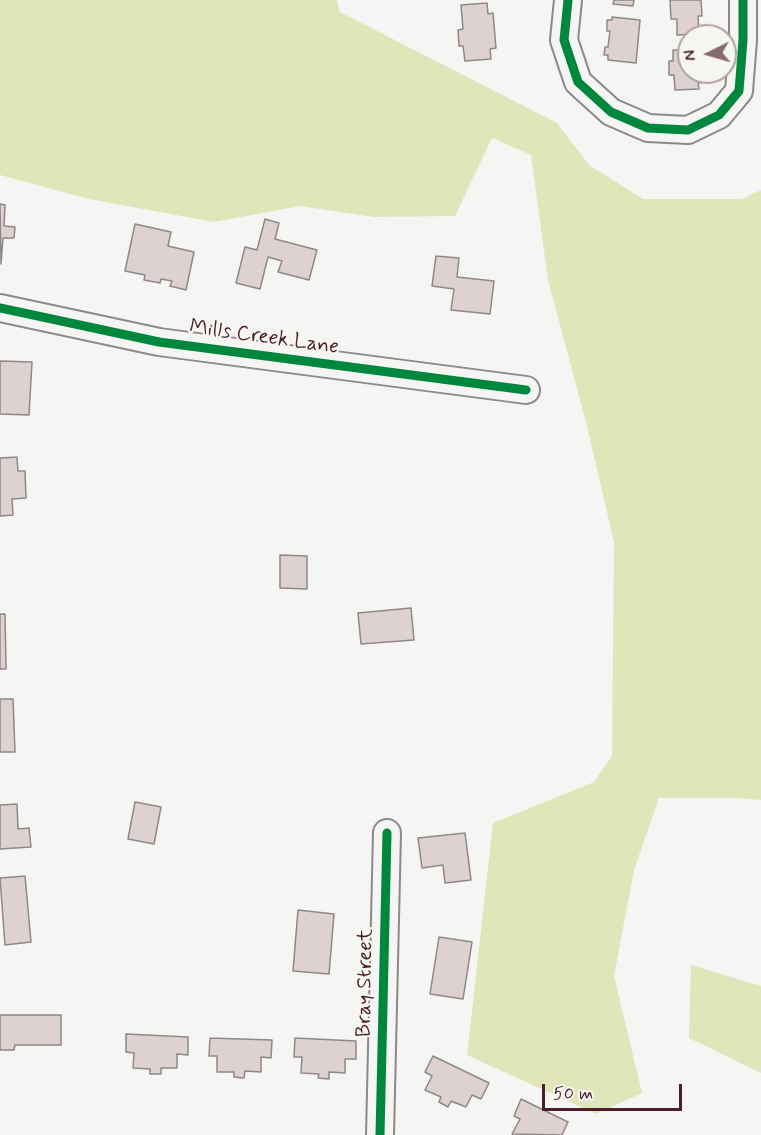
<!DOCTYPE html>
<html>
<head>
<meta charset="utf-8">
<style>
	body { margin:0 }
	#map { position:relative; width:761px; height:1135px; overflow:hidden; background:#f5f5f3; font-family:Mynerve,sans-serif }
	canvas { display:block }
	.north { position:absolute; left:677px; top:24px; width:60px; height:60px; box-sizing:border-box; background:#f6f6f2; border:2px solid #b1a0a2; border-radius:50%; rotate:265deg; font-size:16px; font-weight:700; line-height:24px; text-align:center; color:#4a1f2b }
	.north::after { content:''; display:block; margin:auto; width:21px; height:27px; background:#866a71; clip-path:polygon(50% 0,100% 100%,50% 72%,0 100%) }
	.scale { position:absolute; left:542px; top:1084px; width:140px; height:27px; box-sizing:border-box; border:3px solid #4a1f2b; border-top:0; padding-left:8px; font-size:18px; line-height:21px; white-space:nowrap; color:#4a1f2b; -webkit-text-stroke:4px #f6f6f2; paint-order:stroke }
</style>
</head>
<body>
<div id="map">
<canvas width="761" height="1135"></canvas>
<div class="north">N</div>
<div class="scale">50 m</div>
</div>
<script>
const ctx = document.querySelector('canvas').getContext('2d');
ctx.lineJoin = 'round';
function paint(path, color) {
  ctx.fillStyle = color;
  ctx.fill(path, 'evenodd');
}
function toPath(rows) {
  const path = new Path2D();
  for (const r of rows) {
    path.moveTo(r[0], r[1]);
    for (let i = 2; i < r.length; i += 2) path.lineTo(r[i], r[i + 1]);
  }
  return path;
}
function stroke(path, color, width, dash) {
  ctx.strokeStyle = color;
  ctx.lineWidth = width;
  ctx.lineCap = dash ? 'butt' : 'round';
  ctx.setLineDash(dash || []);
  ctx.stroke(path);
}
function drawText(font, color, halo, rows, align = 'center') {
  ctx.font = font + ' Mynerve,sans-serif';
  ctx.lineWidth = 4.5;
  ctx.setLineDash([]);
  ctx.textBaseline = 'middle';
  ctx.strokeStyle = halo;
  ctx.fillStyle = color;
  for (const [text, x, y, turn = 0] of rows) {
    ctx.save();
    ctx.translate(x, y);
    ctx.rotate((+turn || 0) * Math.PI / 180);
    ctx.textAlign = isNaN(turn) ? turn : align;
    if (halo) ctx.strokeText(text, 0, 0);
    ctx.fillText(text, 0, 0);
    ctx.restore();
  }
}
paint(toPath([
	[0,0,337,0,340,12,557,123,589,165,643,199,742,199,761,190,761,800,737,798,659,798,634,870,614,976,642,1093,596,1114,467,1055,493,823,594,782,612,756,614,542,587,426,548,280,531,155,492,138,455,216,374,217,300,206,214,222,89,199,0,175],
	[691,965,761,986,761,1073,689,1038]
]), '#e0e6ba');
const building = toPath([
	[614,0,634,0,633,6,613,4,614,0],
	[670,0,701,0,702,16,698,16,699,34,677,35,677,19,671,19,670,0],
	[487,3,488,14,493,13,496,48,490,49,491,59,465,61,463,46,459,46,458,30,463,29,461,5,487,3],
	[612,17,640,20,636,63,608,60,608,55,604,55,605,47,608,47,610,31,607,31,607,20,612,20,612,17],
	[673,50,689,50,689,72,704,72,705,82,698,83,699,89,675,90,674,75,669,75,669,61,673,61,673,50],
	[0,204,5,205,4,226,15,227,14,238,3,238,1,264,0,204],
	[265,219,279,223,275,239,317,250,309,280,278,272,282,261,268,257,260,289,236,283,245,247,257,250,265,219],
	[135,224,171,232,168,246,194,252,186,290,170,286,172,281,161,279,160,283,144,280,145,275,125,271,135,224],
	[436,256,459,258,457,277,494,281,490,314,451,310,454,289,432,286,436,256],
	[0,361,32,362,29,415,0,414,0,361],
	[17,457,18,471,25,471,26,498,12,499,13,515,0,516,0,458,17,457],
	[280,555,307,556,307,589,280,588,280,555],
	[411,608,414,640,361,644,358,613,411,608],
	[0,614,5,614,6,669,0,669,0,614],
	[0,699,13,699,15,752,0,752,0,699],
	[135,802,161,807,154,844,128,839,135,802],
	[17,804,18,829,29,828,31,847,0,849,0,805,17,804],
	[465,833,471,880,445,883,443,865,422,868,418,838,465,833],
	[25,876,31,942,5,945,0,878,25,876],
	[298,910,334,914,329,974,293,971,298,910],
	[439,937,472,942,463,999,430,994,439,937],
	[0,1015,61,1015,61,1045,15,1045,14,1050,0,1050,0,1015],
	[126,1034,188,1037,188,1055,177,1054,177,1068,161,1068,161,1074,150,1074,150,1069,133,1068,134,1053,126,1052,126,1034],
	[210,1038,272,1040,271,1058,261,1057,261,1072,245,1071,244,1078,234,1077,234,1072,217,1072,217,1056,209,1056,210,1038],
	[295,1038,356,1041,356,1059,345,1059,345,1073,329,1072,329,1079,318,1078,319,1074,301,1073,302,1057,294,1057,295,1038],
	[433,1056,489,1083,481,1099,472,1095,466,1107,451,1101,448,1107,439,1102,441,1097,425,1090,432,1076,425,1072,433,1056],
	[521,1099,568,1122,562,1135,512,1134,520,1119,514,1116,521,1099]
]);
paint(building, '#ded2d0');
stroke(building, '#8f8788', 1.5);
const minor = toPath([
	[568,0,564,40,578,82,611,112,648,128,688,130,719,115,739,91,743,40,743,0],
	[0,308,159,342,526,390],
	[380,1135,387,833]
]);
stroke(minor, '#8f8788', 30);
stroke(minor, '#f5f5f3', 26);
stroke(toPath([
	[568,0,564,40,578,82,611,112,648,128,688,130,719,115,739,91,743,40,743,0],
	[0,308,159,342,526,390],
	[380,1135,387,833]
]), '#00873e', 9);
drawText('21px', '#4a1f2b', '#f6f6f2', [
	["Mills Creek Lane",264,338,8],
	["Bray Street",366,983,-89]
]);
</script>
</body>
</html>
